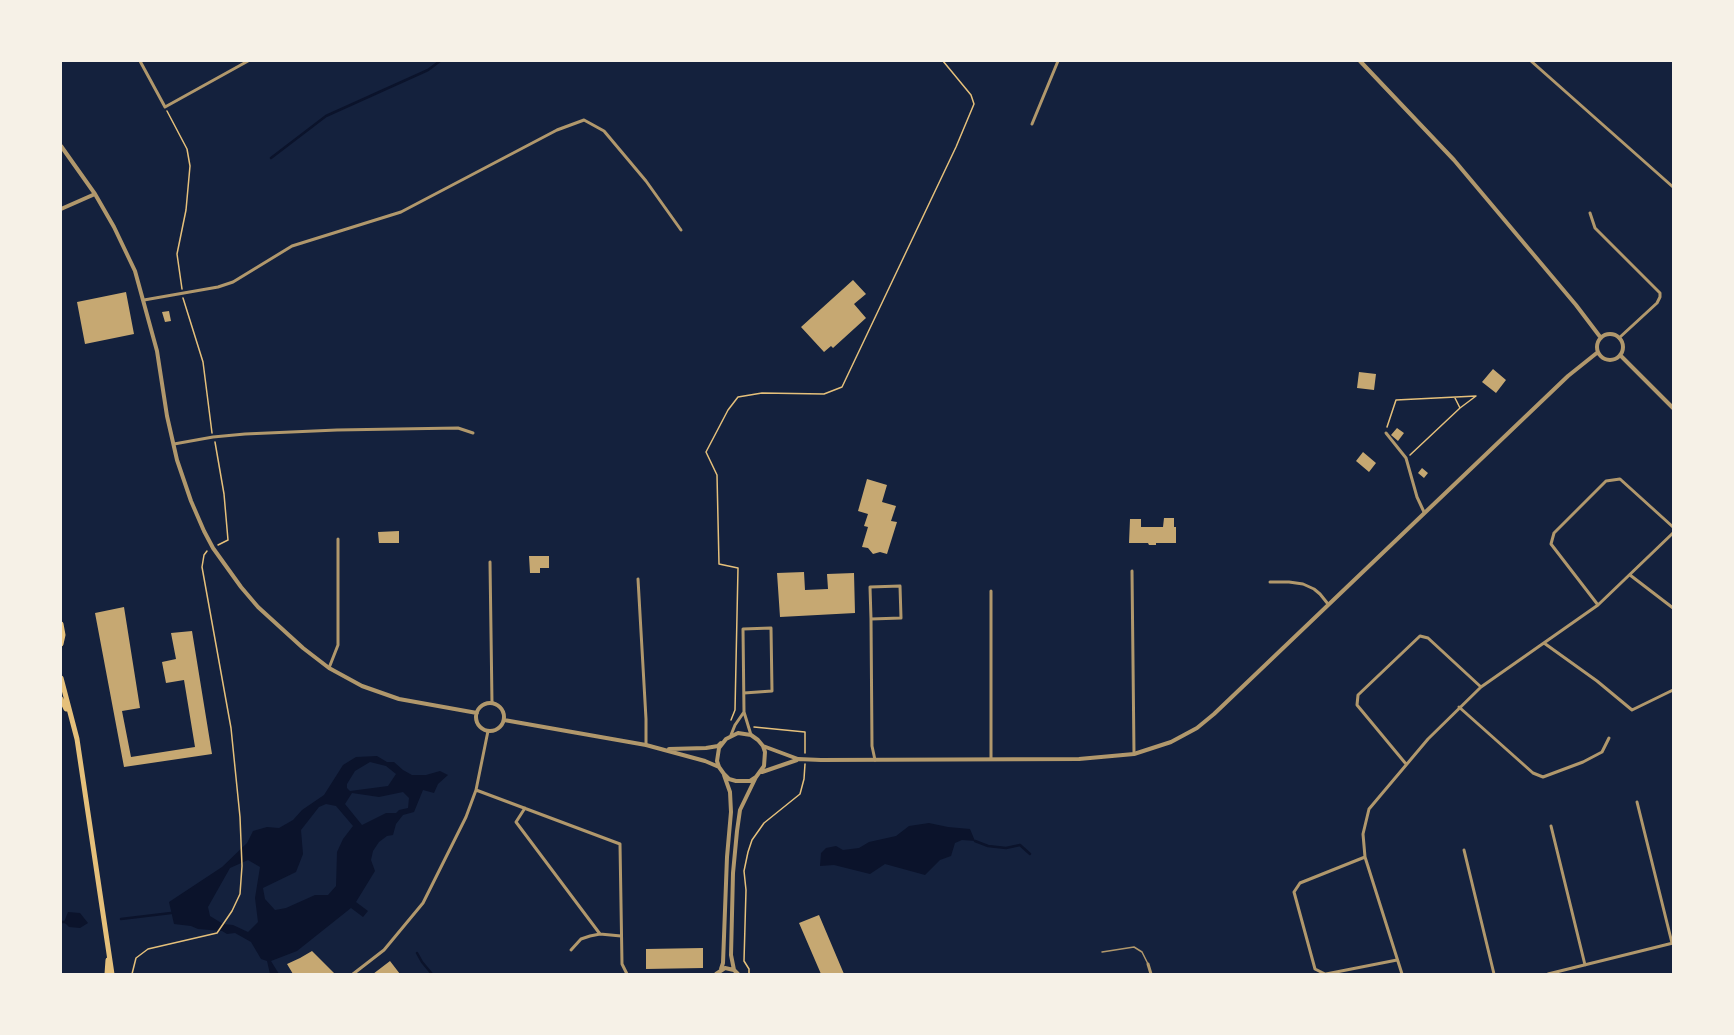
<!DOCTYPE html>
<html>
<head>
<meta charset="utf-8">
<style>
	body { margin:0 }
	#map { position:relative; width:1734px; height:1035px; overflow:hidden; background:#14213d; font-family:Bitter,serif }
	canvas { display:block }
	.frame { position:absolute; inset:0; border:62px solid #f6f1e7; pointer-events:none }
</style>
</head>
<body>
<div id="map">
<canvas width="1734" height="1035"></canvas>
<div class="frame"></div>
</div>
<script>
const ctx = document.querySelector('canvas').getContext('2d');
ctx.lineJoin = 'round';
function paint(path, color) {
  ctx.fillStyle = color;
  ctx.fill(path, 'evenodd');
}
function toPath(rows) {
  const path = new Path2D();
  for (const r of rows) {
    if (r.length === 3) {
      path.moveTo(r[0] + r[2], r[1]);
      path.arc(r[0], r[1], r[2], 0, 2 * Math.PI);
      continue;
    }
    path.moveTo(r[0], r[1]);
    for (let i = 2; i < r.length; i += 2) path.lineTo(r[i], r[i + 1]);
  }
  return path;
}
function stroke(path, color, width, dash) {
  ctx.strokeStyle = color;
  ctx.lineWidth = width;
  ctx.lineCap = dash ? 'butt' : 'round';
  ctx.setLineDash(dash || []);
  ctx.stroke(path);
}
paint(toPath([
	[377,756,387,762,394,762,403,770,412,775,426,775,440,771,448,775,438,784,434,793,423,790,414,812,403,815,396,824,393,835,387,836,379,842,373,851,371,860,375,871,356,902,368,911,363,917,351,908,297,951,271,961,279,974,270,974,267,961,261,959,251,942,235,933,227,934,222,931,198,929,191,926,174,924,169,902,222,867,247,843,253,831,267,827,279,828,293,820,302,810,324,795,343,765,356,757],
	[370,762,386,766,396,774,388,786,350,791,347,788,347,784,355,771],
	[403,792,409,798,408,808,399,810,396,813,386,813,362,825,345,804,352,793,379,797],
	[326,804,336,806,353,826,343,839,337,852,336,886,328,895,315,895,286,908,275,910,265,899,263,888,296,872,303,854,301,830,319,807],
	[248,860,260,867,255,898,258,922,248,932,233,925,223,924,210,916,208,907,230,868],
	[929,823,948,827,970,829,975,841,962,840,955,843,951,856,940,860,925,875,885,864,870,874,834,865,820,866,821,853,826,848,836,846,843,850,859,848,869,842,896,836,909,826],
	[68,912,80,913,88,923,80,928,69,927,64,922]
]), '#0b132b');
stroke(toPath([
	[271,158,326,116,428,70,440,61],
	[975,841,988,846,1006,848,1020,845,1030,854],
	[121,919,171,913],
	[61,922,67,922],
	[417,953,422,962,432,974]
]), '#0b132b', 2.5);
paint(toPath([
	[853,280,866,294,854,304,866,318,833,348,831,346,824,352,801,327],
	[126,292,134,334,85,344,77,302],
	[169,311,171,321,165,322,162,312],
	[1493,369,1506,380,1496,393,1482,382],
	[1359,372,1376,374,1374,390,1357,388],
	[1397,428,1404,433,1398,441,1391,435],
	[1363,452,1376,463,1369,472,1356,461],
	[1422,468,1428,473,1424,478,1418,473],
	[867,479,887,485,882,502,896,506,891,521,897,522,887,554,880,552,873,554,868,548,862,547,868,527,864,526,868,514,858,511],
	[1164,518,1174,518,1174,527,1176,527,1176,543,1156,543,1156,545,1149,545,1148,543,1129,543,1130,519,1141,519,1141,527,1163,527],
	[399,531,399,543,379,543,378,532],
	[529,556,549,556,549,568,540,568,540,573,530,573],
	[804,572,805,590,828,589,827,574,854,573,855,613,780,617,777,573],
	[124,607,140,708,122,711,131,757,195,747,184,680,166,683,162,662,176,659,171,633,192,631,212,754,124,767,95,613],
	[819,915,844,974,821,974,799,923],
	[703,948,703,968,646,969,646,949],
	[312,951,334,973,293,974,287,964,300,958],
	[390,961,400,974,373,974]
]), '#c6a872');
stroke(toPath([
	[167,111,187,149,190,166,186,210,177,254,182,289],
	[183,298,203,362,212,433],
	[1387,427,1396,400,1476,396,1460,408],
	[215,442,224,494,228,540,218,545],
	[1410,455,1460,408,1455,398],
	[731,720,735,710,738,568,719,564,717,475,706,452,728,410,738,397,762,393,824,394,842,387,956,147,974,104,971,95,943,61],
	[754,727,805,732,805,753],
	[132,974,136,958,148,949,217,933,232,911,240,894,242,866,240,817,231,728,202,567,204,555,207,551],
	[749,974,749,969,744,961,746,890,744,871,748,852,752,840,764,823,800,794,804,779,805,764]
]), '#e5c07b', 1.5);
stroke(toPath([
	[1102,952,1134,947,1142,952,1148,964]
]), '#b1986c', 1.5);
stroke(toPath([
	[140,61,165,107,248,61],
	[1531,61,1673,187],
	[1032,124,1058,61],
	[1590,213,1595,228,1660,293,1660,297,1657,303,1619,338],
	[144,300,218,287,233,282,292,246,401,212,557,130,584,120,604,131,646,181,681,230],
	[1386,433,1406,458,1417,497,1424,512],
	[174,444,213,437,245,434,337,430,458,428,473,433],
	[490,562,492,703],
	[1132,571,1134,754],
	[1630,575,1673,608],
	[638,579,646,719,646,745],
	[1270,582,1289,582,1303,584,1314,589,1320,594,1328,604],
	[991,591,991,758],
	[1598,605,1551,544,1554,533,1606,481,1620,479,1673,527],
	[871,619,870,587,900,586,901,618,871,619,872,746,875,760],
	[1544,643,1597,681,1632,710,1673,690],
	[329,668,338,645,338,539],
	[744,693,772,691,771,628,743,629,744,712,751,735],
	[1459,707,1533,773,1543,777,1583,762,1602,752,1609,738],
	[731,735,735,725,744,712],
	[1406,764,1357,705,1358,695,1420,636,1428,638,1481,687],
	[476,790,620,844,622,964,627,974],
	[1637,802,1672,943],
	[525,808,516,822,600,934],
	[1551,826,1585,965],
	[1464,850,1494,974],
	[571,950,581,939,590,936,600,934,621,936],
	[1148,964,1151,974],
	[353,974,384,950,423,903,466,817,476,790,488,731],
	[1325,974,1315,969,1294,892,1300,883,1365,857],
	[1326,974,1397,960],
	[1402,974,1365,857,1363,834,1369,809,1428,739,1481,687,1598,605,1673,533],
	[1548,974,1673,943]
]), '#b1986c', 3);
stroke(toPath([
	[1360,61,1454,160,1576,305,1601,338],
	[61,146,95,194,114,227,135,271,157,351,167,416,177,460,191,501,204,531,213,548,241,587,258,607,303,648,329,668,362,686,399,699,477,713],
	[61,209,95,194],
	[1610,347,13],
	[1620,355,1673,408],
	[490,717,14],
	[504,720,646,745,705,761,719,767],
	[763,746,765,752,764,766,756,777,750,781,736,781,729,779,724,774,719,767,717,761,719,748,726,739,738,733,751,735,758,740,763,746,798,759,821,760,1079,759,1134,754,1171,742,1197,728,1214,714,1568,376,1598,352],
	[669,749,706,748,718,746,721,743],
	[762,772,797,760],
	[721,969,723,963,727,857,731,812,730,792,724,775],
	[734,970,731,955,733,873,737,831,740,810,756,777],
	[716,974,725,968,734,970,738,974]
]), '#b1986c', 4);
stroke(toPath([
	[61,624,63,635,61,644],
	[61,678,77,739,112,974],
	[61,699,66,709],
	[107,974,108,960]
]), '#e5c07b', 5);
</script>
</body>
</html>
